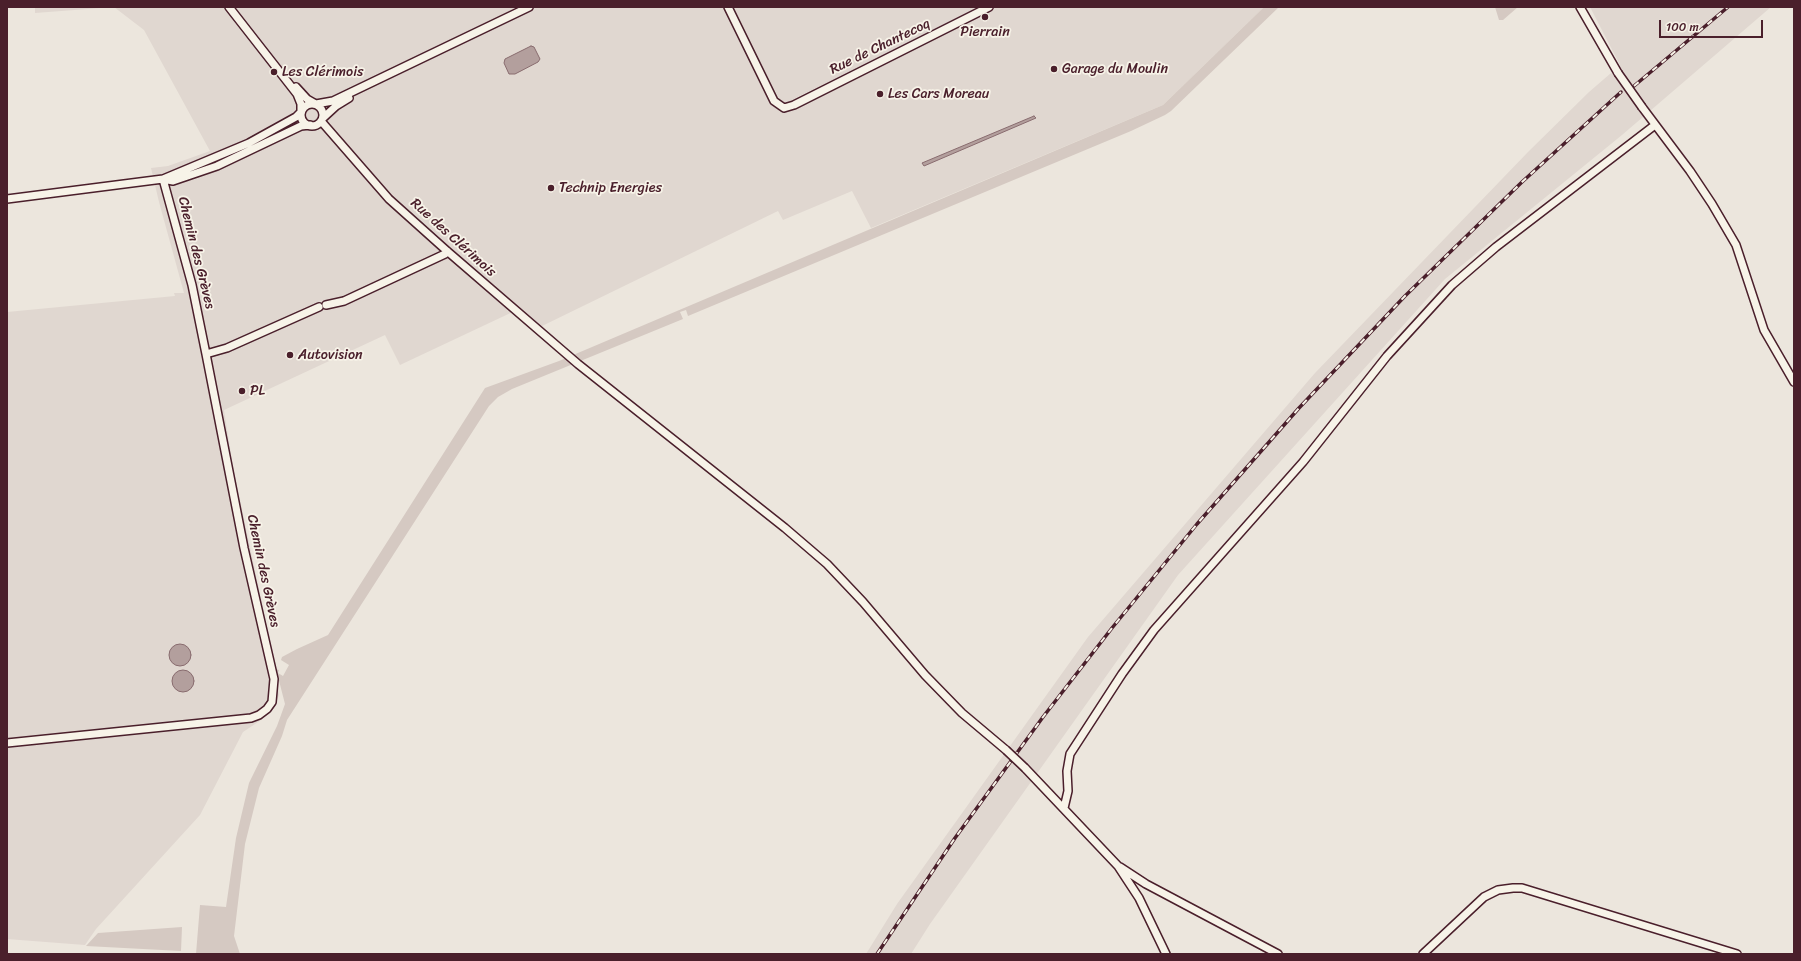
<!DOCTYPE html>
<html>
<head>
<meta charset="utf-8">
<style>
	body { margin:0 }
	#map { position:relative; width:1801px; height:961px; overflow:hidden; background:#ece6dd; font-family:Sriracha,sans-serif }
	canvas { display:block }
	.frame { position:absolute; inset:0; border:8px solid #4a1f2b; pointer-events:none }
	.scale { position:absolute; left:1659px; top:20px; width:104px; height:18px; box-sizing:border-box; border:2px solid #4a1f2b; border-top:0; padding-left:5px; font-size:12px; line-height:14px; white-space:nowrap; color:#4a1f2b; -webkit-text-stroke:3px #f7f3e8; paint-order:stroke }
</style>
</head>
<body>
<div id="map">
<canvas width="1801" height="961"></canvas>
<div class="frame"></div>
<div class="scale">100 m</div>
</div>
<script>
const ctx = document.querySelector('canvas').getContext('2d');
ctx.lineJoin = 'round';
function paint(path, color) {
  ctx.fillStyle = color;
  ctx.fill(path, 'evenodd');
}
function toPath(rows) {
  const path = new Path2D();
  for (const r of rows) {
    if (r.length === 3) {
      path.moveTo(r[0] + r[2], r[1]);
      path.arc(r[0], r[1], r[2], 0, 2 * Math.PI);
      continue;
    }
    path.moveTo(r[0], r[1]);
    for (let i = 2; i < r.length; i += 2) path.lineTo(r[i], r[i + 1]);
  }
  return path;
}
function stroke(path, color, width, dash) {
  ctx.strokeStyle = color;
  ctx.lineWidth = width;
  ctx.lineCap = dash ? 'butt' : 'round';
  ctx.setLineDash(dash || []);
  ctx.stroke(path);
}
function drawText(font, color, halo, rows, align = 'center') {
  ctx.font = font + ' Sriracha,sans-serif';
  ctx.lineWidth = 3.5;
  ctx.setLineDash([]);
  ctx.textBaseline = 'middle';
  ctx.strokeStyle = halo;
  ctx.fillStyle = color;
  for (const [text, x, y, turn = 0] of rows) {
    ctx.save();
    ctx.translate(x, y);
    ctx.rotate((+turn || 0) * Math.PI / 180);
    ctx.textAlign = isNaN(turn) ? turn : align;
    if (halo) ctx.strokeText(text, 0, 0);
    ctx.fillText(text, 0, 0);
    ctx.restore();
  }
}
paint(toPath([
	[35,7,1264,7,1163,105,871,228,852,191,783,220,778,211,542,326,519,309,400,365,385,335,224,410,233,467,272,650,279,695,274,708,261,720,243,732,200,815,96,929,85,945,7,939,7,312,175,296,174,293,184,293,159,202,151,168,168,166,210,151,144,30,114,7,35,13],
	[1590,7,1771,7,1622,135,1445,279,1178,575,930,924,911,954,866,954,897,904,1088,637,1315,373,1528,152,1589,92,1611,73,1614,75,1620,69,1620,65]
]), '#e0d7d0');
paint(toPath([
	[1264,7,1279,7,1171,111,1165,115,1131,131,688,316,686,310,680,312,683,319,512,389,498,397,489,406,287,720,282,736,259,788,245,844,234,936,240,954,196,954,200,905,226,907,236,838,249,783,277,726,285,704,276,669,279,670,278,673,283,676,289,665,281,660,282,657,297,649,328,635,485,388,559,361,1163,105],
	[1495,7,1518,7,1503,20,1499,20],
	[182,927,181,951,86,946,98,933]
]), '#d5c9c2');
const water = toPath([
	[531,46,534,47,540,59,538,62,515,74,509,74,504,63,505,59,531,46],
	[1034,116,1036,118,924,166,922,163,1034,116],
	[180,655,11],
	[183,681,11]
]);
paint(water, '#b39f9d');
stroke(water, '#896c6f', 1);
const minor = toPath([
	[728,7,774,101,784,108,794,105,989,7],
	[1580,7,1618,73],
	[296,87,307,99,314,103],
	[312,115,11],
	[316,104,333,101,529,7],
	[1642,107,1690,171,1712,204,1736,245,1764,330,1794,382],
	[323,118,336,106,349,98],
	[321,121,389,199,447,251,578,364,785,528,827,564,863,602,925,675,962,713,1006,750],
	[163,179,173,181,217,166,301,126,310,125],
	[7,199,163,179,249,143,296,117,301,112,301,104,297,94,229,7],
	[326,305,344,301,445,254,447,251],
	[206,354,227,348,319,307],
	[7,743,251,718,259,715,267,709,272,702,274,679,244,548,206,354,192,285,163,179],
	[1025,768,1118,866,1139,898,1166,954],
	[1064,808,1068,791,1067,771,1070,754,1122,674,1154,630,1303,462,1387,356,1452,285,1496,247,1655,125],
	[1120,867,1146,884,1278,954],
	[1423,954,1484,897,1498,890,1513,888,1522,888,1737,954]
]);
stroke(minor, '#4a1f2b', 10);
stroke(minor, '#f7f3e8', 7);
const rail = toPath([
	[1634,86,1728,7],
	[877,954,955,838,1043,717,1112,628,1197,524,1299,408,1405,296,1522,182,1621,92]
]);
stroke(rail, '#4a1f2b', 3.5);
stroke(rail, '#f7f3e8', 2, [6]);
const minorBridge = toPath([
	[1618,73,1642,107],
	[1006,750,1025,768]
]);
stroke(minorBridge, '#4a1f2b', 10, []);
stroke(minorBridge, '#f7f3e8', 7);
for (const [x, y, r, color] of [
	[985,17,4,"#4a1f2b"],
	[1054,69,4,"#4a1f2b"],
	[274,72,4,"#4a1f2b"],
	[880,94,4,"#4a1f2b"],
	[551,188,4,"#4a1f2b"],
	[290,355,4,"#4a1f2b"],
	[242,391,4,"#4a1f2b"]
]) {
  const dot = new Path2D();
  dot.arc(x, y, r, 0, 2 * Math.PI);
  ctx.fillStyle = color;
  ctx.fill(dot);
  stroke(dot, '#f7f3e8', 1.5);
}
drawText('14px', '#4a1f2b', '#f7f3e8', [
	["Pierrain",985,32,"center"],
	["Garage du Moulin",1062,69],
	["Les Clérimois",282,72],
	["Les Cars Moreau",888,94],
	["Technip Energies",559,188],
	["Autovision",298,355],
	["PL",250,391]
], 'left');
drawText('14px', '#4a1f2b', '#f7f3e8', [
	["Rue de Chantecoq",880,47,-26],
	["Rue des Clérimois",453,238,42],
	["Chemin des Grèves",196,253,76],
	["Chemin des Grèves",263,571,78]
]);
</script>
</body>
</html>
